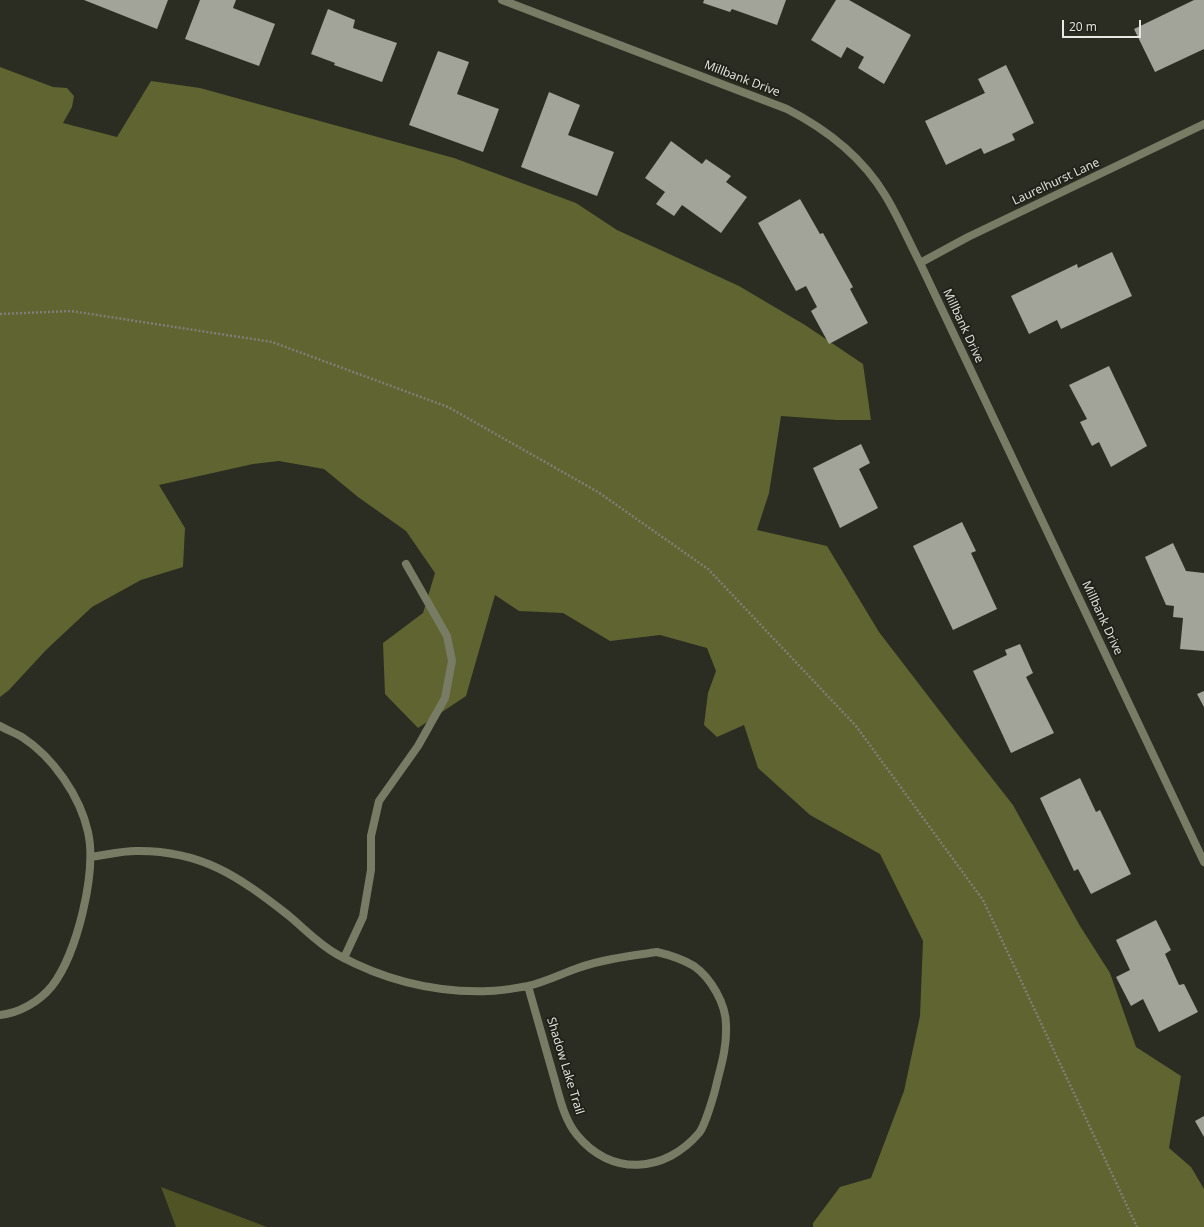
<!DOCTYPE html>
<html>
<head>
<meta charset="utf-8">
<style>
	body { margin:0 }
	#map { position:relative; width:1204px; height:1227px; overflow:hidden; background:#2b2c22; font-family:"Open Sans",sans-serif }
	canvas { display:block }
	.scale { position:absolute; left:1062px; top:20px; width:79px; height:18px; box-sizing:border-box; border:2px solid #e8e8e2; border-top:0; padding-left:5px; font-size:12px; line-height:14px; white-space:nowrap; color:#e8e8e2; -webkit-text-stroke:3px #212219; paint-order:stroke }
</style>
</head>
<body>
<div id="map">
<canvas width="1204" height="1227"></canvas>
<div class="scale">20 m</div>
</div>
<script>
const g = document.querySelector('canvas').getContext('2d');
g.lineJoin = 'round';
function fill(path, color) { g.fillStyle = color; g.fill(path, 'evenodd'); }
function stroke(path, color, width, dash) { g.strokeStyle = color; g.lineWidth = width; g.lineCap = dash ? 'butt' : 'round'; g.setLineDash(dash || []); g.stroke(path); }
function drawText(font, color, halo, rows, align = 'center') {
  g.font = font + ' "Open Sans",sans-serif'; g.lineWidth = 4; g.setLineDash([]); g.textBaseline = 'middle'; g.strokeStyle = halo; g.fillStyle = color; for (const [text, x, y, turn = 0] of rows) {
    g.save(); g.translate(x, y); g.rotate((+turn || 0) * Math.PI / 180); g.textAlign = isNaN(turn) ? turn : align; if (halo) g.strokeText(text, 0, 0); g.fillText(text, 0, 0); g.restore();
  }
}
fill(new Path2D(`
	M161 1187 267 1227H176Z`), '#505324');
fill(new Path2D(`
	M0 67 53 87 67 88 74 96 72 107 63 123 117 137 151 81 200 88 454 158 576 203 617 230 739 286 805 325 863 364 871 420H837L781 416 769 493 757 530 827 546 879 632 955 731 1013 805 1080 926 1110 973 1136 1047 1181 1076 1169 1148 1191 1167 1204 1189V1227H813V1223L840 1187 871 1178 904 1091 920 1016 923 941 880 854 810 815 758 768 744 725 717 737 704 725 708 693 716 671 707 648 660 635 610 641 563 613 519 611 495 595 466 696 418 728 385 694 383 643 423 613 435 573 406 531 358 497 324 469 279 461 253 464 159 485 185 528 183 567 141 580 92 607 46 650 9 690 0 697Z`), '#606430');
fill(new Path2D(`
	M84 0H168L157 29Z
	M200 0H236L233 8 275 24 259 66 185 39Z
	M704 0H786L777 25 732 9 730 12 703 3Z
	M836 0H849L911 35 884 84 858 68 864 57 847 47 841 58 811 40Z
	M1194 0H1204V49L1155 72 1134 29Z
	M328 9 355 20 353 28 397 43 382 82 334 65 335 63 311 54Z
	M438 51 469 62 457 94 499 109 483 152 409 125Z
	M1006 65 1034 123 1012 134 1015 140 984 154 981 148 946 165 925 121 985 93 978 79Z
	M549 92 580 105 568 135 614 152 597 196 521 167Z
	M671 141 702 164 706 159 731 176 726 182 747 197 721 233 682 205 674 216 656 204 665 192 645 178Z
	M800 199 820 234 823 233 853 287 850 289 868 323 829 344 811 311 817 307 806 286 796 291 758 223Z
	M1112 252 1132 296 1061 329 1057 320 1029 334 1011 296 1077 264 1078 268Z
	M1109 366 1147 446 1111 467 1099 442 1092 446 1080 422 1087 419 1069 385Z
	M861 444 870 463 859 469 878 508 840 528 813 468Z
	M962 522 976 551 971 553 997 609 953 630 913 546Z
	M1173 543 1186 571 1204 573V651L1180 649 1183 618 1173 617 1174 606 1166 605 1145 557Z
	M1020 644 1033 673 1026 677 1054 733 1011 753 973 671 1007 655 1005 650Z
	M1204 691V707L1197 694Z
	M1080 778 1096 812 1100 810 1131 874 1091 894 1078 869 1074 871 1040 798Z
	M1156 920 1171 950 1165 954 1179 985 1184 984 1198 1012 1159 1032 1143 999 1131 1006 1116 977 1130 970 1116 940Z
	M1204 1116V1137L1195 1121Z`), '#a3a499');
stroke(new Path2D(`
	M0 314 71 311 272 342 448 407 598 492 708 569 856 726 983 900 1137 1227`), '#7f7f77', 2.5, [2, 2]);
stroke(new Path2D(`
	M344 958 363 917 371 870V836L379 801 418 746 445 698 452 661 447 636 406 564`), '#797c65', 8);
stroke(new Path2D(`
	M502 0 787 109C826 129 862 157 885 195 898 216 908 240 920 263L1204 862
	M920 263 968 237 1204 124
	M0 726C7 730 15 733 22 737 53 757 80 796 88 832 97 872 77 954 52 986 39 1002 19 1013 0 1015
	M91 857C106 855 121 851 136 851 202 850 239 877 288 915 305 929 318 944 338 955 384 980 436 993 489 991 502 991 515 988 528 986
	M657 952C670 955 682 959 694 966 711 978 726 1004 726 1025 727 1045 722 1063 717 1082 715 1092 705 1126 699 1133 665 1173 611 1177 577 1135 563 1118 559 1094 553 1074 545 1045 536 1015 528 986 545 982 561 974 578 968 604 959 630 956 657 952Z`), '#797c65', 8);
drawText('12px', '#e8e8e2', '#212219', [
	["Millbank Drive",742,79,21],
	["Laurelhurst Lane",1056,182,-25],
	["Millbank Drive",963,326,65],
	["Millbank Drive",1102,618,65],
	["Shadow Lake Trail",565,1066,73]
]);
</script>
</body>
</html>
